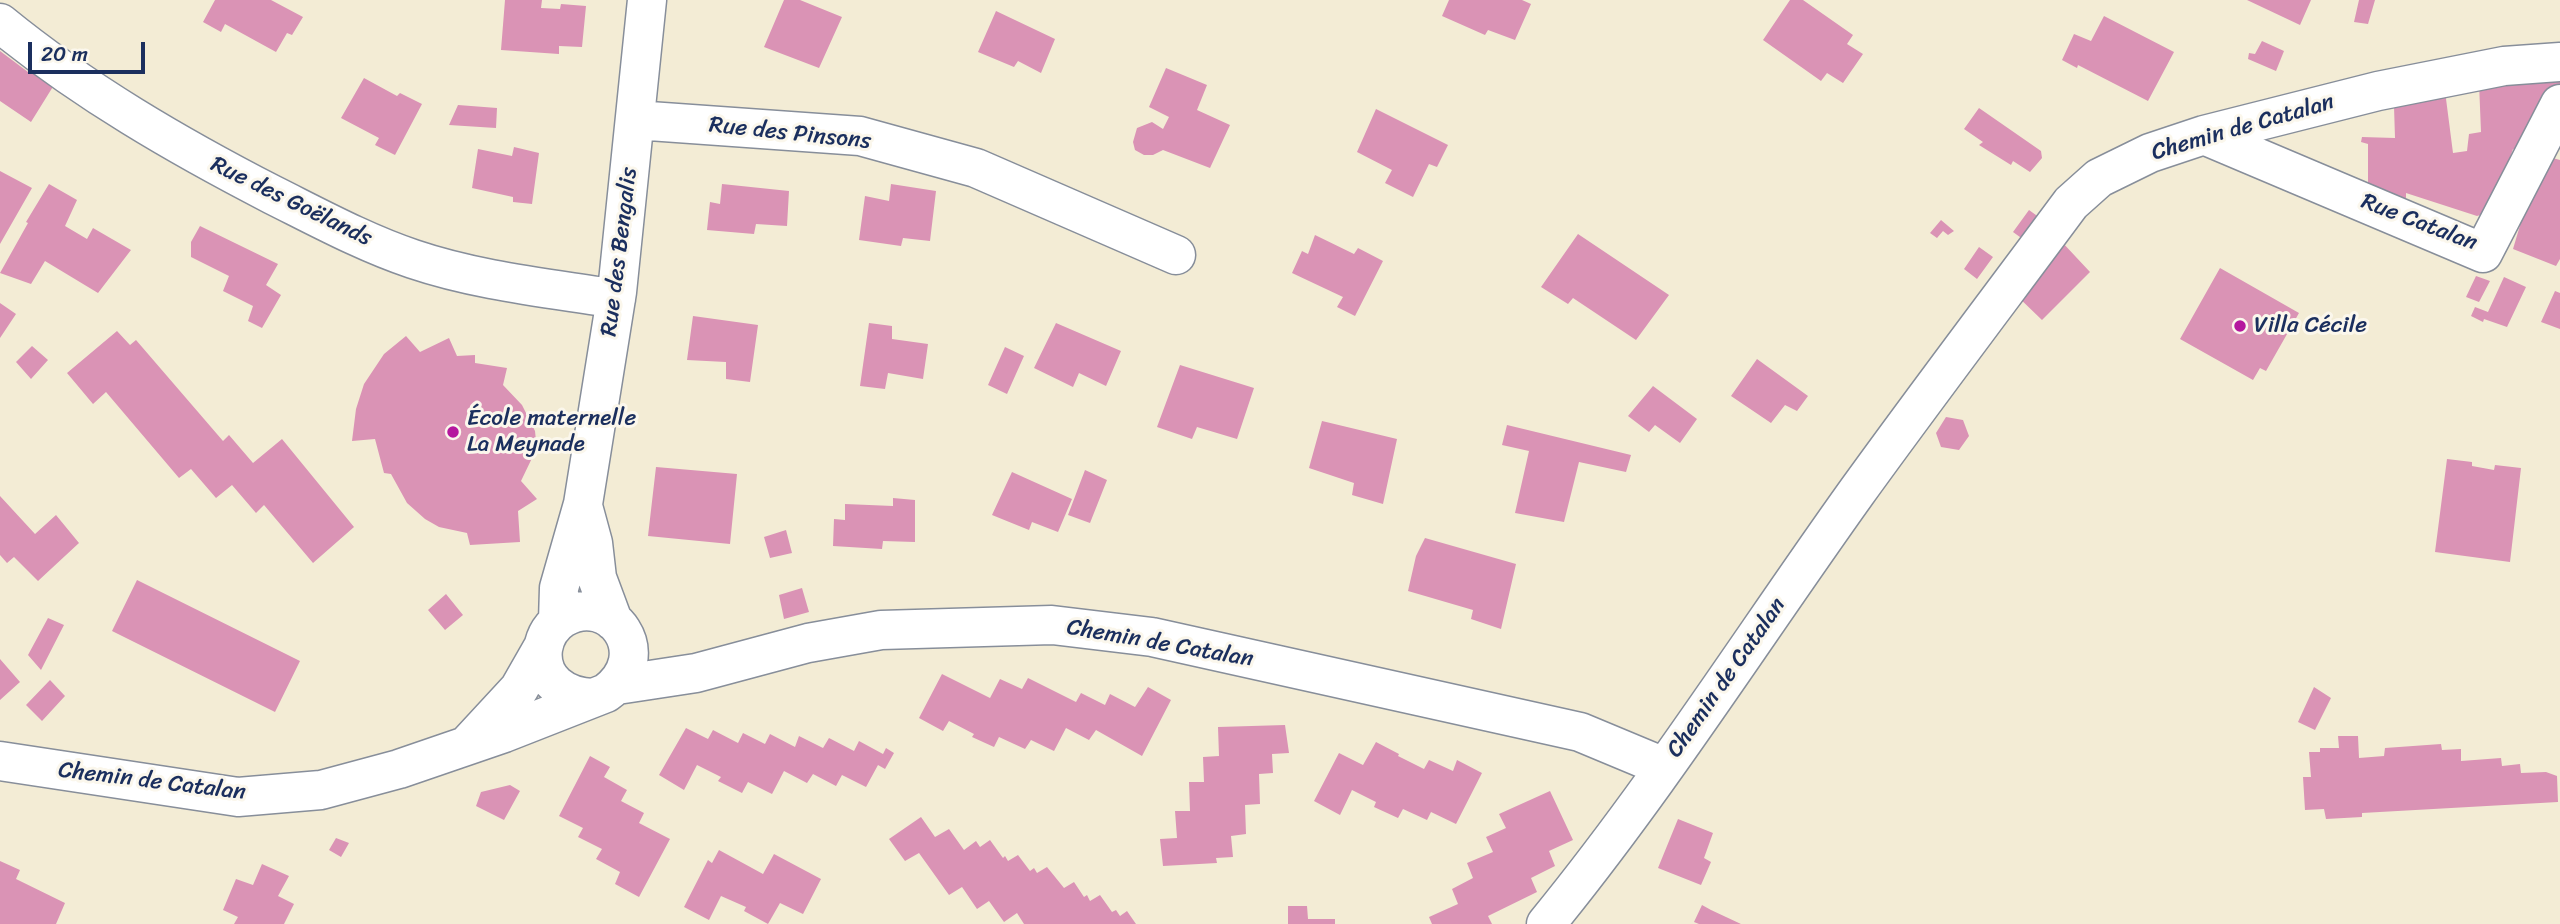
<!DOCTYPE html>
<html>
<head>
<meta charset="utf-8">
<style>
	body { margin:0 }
	#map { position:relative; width:2560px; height:924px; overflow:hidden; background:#f3ecd5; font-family:Sriracha,sans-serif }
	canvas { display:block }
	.scale { position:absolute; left:28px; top:42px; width:117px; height:32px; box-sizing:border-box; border:4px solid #1b2f5e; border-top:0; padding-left:9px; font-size:21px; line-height:24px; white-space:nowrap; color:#1b2f5e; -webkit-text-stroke:5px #fbf7ec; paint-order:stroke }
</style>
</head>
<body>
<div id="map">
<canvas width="2560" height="924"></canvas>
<div class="scale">20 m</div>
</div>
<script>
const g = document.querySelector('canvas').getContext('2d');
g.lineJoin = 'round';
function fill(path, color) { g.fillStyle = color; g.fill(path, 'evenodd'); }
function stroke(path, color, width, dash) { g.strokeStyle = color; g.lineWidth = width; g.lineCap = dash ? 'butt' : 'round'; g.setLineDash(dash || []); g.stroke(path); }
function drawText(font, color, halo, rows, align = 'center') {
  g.font = font + ' Sriracha,sans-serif'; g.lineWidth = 6; g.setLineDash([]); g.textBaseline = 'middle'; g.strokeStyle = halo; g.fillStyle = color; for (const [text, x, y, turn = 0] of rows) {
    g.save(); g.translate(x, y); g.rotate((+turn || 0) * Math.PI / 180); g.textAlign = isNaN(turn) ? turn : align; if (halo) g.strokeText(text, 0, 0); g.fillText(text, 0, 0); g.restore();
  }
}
fill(new Path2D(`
	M215 0H271L303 17 292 35 287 33 276 52 225 24 221 32 203 22Z
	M505 0H542L541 8 560 9 561 4 586 6 582 47 559 46V54L501 50Z
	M784 0H800L842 17 819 68 764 47Z
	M1449 0H1522L1531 4 1515 40 1488 30 1485 35 1442 16Z
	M1790 0H1803L1853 35 1847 44 1863 54 1843 83 1827 73 1821 81 1763 40Z
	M2247 0H2311L2300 25Z
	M2359 0H2375L2368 24 2354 22Z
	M996 11 1055 39 1041 73 1018 61 1014 67 978 52Z
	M2104 16 2174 52 2148 101 2078 65 2077 68 2062 60 2074 34 2091 41Z
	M2262 41 2284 51 2276 71 2248 59 2249 53 2255 54Z
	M0 51 28 72 31 69 54 85 31 122 0 101Z
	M1166 68 1207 85 1197 110 1230 125 1210 168 1163 150 1153 155H1144L1135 150 1133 142 1137 128 1152 122 1163 129 1169 117 1149 107Z
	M364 78 397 96 400 93 422 104 395 155 375 145 379 138 341 118Z
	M2560 78V93L2521 151 2513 149 2491 212 2477 216 2406 193V213L2368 198V144L2361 142 2362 137 2395 138 2394 106 2445 91 2453 153 2467 151 2469 134 2481 132 2479 83Z
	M458 105 497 108 496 128 449 125Z
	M1979 108 2041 151 2042 158 2030 172 2013 161 2011 165 1979 145 1983 142 1964 129Z
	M1376 109 1448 145 1437 167 1429 164 1413 197 1385 183 1392 170 1357 152Z
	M514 147 539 153 532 204 513 202V197L472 188 478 149 512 156Z
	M2545 156 2560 160V259L2556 266 2513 249 2532 185Z
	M0 171 32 188 0 244Z
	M49 184 77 200 65 226 87 239 93 228 131 250 98 293 45 261 31 284 0 273 28 223 26 222Z
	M722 184 789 191 787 226 756 224 754 234 707 230 710 202 720 204Z
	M891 184 936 191 930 241 903 238 901 246 859 240 865 196 889 201Z
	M2029 210 2047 223 2031 245 2013 232Z
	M1941 220 1954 231 1948 235 1943 231 1937 238 1930 233Z
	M200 226 278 264 266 285 281 295 262 328 248 321 253 306 223 291 229 276 191 257V242Z
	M1578 234 1669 295 1636 340 1573 298 1568 304 1541 287Z
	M1315 235 1354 254 1358 248 1383 261 1355 316 1337 307 1343 297 1292 273 1302 251 1308 254Z
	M2061 241 2090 272 2042 320 2014 293Z
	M1979 247 1993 257 1977 279 1964 269Z
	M2220 268 2299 313 2266 371 2260 368 2253 380 2180 339Z
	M2476 276 2490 281 2479 302 2466 297Z
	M2504 277 2526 287 2507 327 2484 319 2483 322 2471 316 2475 307 2488 312Z
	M2555 291 2560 293V329L2541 322Z
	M0 303 16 314 0 338Z
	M693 316 758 325 750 382 726 379V362L687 360Z
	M869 323 892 326V339L928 344 923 379 888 373 885 389 860 386Z
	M1056 323 1121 351 1106 386 1079 373 1073 387 1034 368Z
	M117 331 130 345 136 340 223 441 229 435 253 463 282 439 354 527 313 563 264 505 256 513 232 485 216 498 191 469 179 478 106 392 93 404 67 373Z
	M406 336 420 352 449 338 457 356 475 355V363L507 368 503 385 522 405 535 431 536 441 533 456 521 481 537 499 518 511 520 542 470 545 467 533 439 527 425 519 407 503 391 474 384 473 375 439 352 441 356 409 364 384 384 354Z
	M32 346 48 360 31 379 16 362Z
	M1005 347 1024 356 1007 394 988 385Z
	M1757 359 1808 396 1797 411 1785 405 1771 423 1731 396Z
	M1180 365 1254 388 1237 439 1197 427 1192 439 1157 427Z
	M1653 386 1697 419 1680 443 1655 425 1649 432 1628 416Z
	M1946 417 1963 420 1969 436 1959 450 1941 447 1936 433Z
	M1322 421 1397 439 1383 504 1352 495 1354 483 1309 468Z
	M1507 425 1631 455 1626 472 1579 462 1564 522 1515 513 1529 451 1502 445Z
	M2447 459 2472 462V466L2494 470 2495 465 2521 468 2510 562 2435 552Z
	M656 467 737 474 730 544 648 536Z
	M1085 470 1107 480 1090 523 1068 515Z
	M1012 472 1072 499 1058 532 1032 522 1029 530 992 515Z
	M0 496 35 534 56 515 79 543 38 581 14 557 7 563 0 555Z
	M893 498 915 500V542L883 541 882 549 833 546 834 519 845 520V504L893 506Z
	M786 530 792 553 770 558 764 537Z
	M1425 538 1516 564 1501 629 1471 619 1473 610 1408 591 1416 556Z
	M137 580 300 661 275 712 112 631Z
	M802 588 809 612 784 619 779 595Z
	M446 594 463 615 445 630 428 610Z
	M48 618 64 625 41 670 28 655Z
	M0 659 20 682 0 700Z
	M942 674 990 698 1000 679 1022 689 1028 678 1076 702 1081 693 1105 705 1110 694 1135 707 1148 687 1171 700 1142 756 1096 730 1089 740 1066 728 1054 751 1031 740 1025 749 999 737 994 747 972 737 974 734 949 721 943 731 919 718Z
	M50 680 65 696 42 721 26 705Z
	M2314 687 2331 698 2315 730 2298 722Z
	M1285 725 1289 753 1272 754 1273 773 1259 774 1260 804 1245 805 1246 834 1231 836 1233 857 1216 858 1217 863 1163 866 1160 839 1177 838 1175 811H1190L1189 782H1204L1203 757 1219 756 1218 727Z
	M686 728 708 739 713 730 738 743 743 733 765 744 770 734 795 747 799 736 823 748 829 738 854 751 859 741 883 754 886 748 894 753 885 769 878 765 866 787 842 775 836 786 813 774 807 783 784 771 772 794 748 782 742 793 718 781 721 777 697 765 684 790 659 775Z
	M2338 736H2358L2359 758 2384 756 2385 748 2441 744 2442 750 2461 749V761L2501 758 2502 766 2520 764 2521 773 2546 772 2557 776 2558 802 2362 813V817L2326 819 2324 809 2305 810 2303 777H2311L2309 752H2320V748H2339Z
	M1376 742 1399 754 1398 756 1424 769 1429 760 1453 771 1457 760 1482 773 1456 824 1431 812 1427 820 1403 809 1398 818 1374 807 1376 802 1352 790 1340 815 1314 801 1339 753 1363 765Z
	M590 756 610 767 604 777 627 790 621 801 644 813 639 823 670 839 639 897 615 884 620 872 596 859 602 849 578 837 583 828 559 816Z
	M510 785 520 791 504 820 476 806 481 792Z
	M1550 791 1573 840 1549 851 1555 866 1531 878 1537 892 1488 916 1492 924H1432L1429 917 1458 904 1452 889 1473 878 1467 863 1493 852 1486 837 1506 828 1499 814Z
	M921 817 935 837 949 829 964 850 976 841 980 847 990 840 1003 858 1005 856 1008 861 1018 855 1030 871 1034 868 1037 873 1047 867 1064 888 1074 882 1084 897 1087 895 1090 901 1100 895 1112 912 1116 910 1120 916 1127 911 1136 924H1024L1017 913 1004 922 989 901 977 909 962 887 949 895 919 853 905 861 889 839Z
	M1678 819 1713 833 1704 858 1711 862 1701 885 1658 868Z
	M336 838 349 843 341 857 329 850Z
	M719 850 763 874 774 854 821 879 803 914 780 903 768 924 744 911 746 907 721 896 709 920 684 907 708 860 712 863Z
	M0 861 20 870 16 879 65 903 56 924H0Z
	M262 864 289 876 278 896 294 904 284 924H234L238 917 223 910 236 879 253 885Z
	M1702 905 1711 910 1741 924H1699L1694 922Z
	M1288 906H1307L1308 919H1335V924H1288Z`), '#da93b5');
const minor = new Path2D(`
	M0 23C83 91 178 146 273 195 319 218 365 243 413 259 478 281 548 288 616 299
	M635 120 860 136 976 168 1176 255
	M2204 135 2483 253 2560 104
	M583 506 593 543 597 578 613 621
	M558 621 559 588 583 504 617 292 647 0
	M617 685 696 673 808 643 881 630 1052 625 1152 637 1580 732 1664 767
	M470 742 519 689 543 647
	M0 761 238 797 321 790 399 769 504 733 606 693C658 655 611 590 563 618 552 625 545 636 543 649 539 680 565 697 593 698
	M1546 924C1658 787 1753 637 1856 493 1926 396 1999 300 2071 203L2099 178 2150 153 2204 135 2378 91 2504 66 2560 62`);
stroke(minor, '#878e9a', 41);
stroke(minor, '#fff', 38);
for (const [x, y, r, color] of [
	[2240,326,7,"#b5179e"],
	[453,432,7,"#b5179e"]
]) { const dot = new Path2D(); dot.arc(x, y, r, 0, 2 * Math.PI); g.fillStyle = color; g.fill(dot); stroke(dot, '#fbf7ec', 2.5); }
drawText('23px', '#1b2f5e', '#fbf7ec', [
	["Chemin de Catalan",2243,128,-16],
	["Rue des Pinsons",790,134,6],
	["Rue des Goëlands",291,202,26],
	["Rue Catalan",2419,223,21],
	["Rue des Bengalis",620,252,-83],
	["Chemin de Catalan",1160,644,10],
	["Chemin de Catalan",1727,678,-55],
	["Chemin de Catalan",152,782,7]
]);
drawText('23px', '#1b2f5e', '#fbf7ec', [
	["Villa Cécile",2254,326],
	["École maternelle",467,419],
	["La Meynade",467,445]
], 'left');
</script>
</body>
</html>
